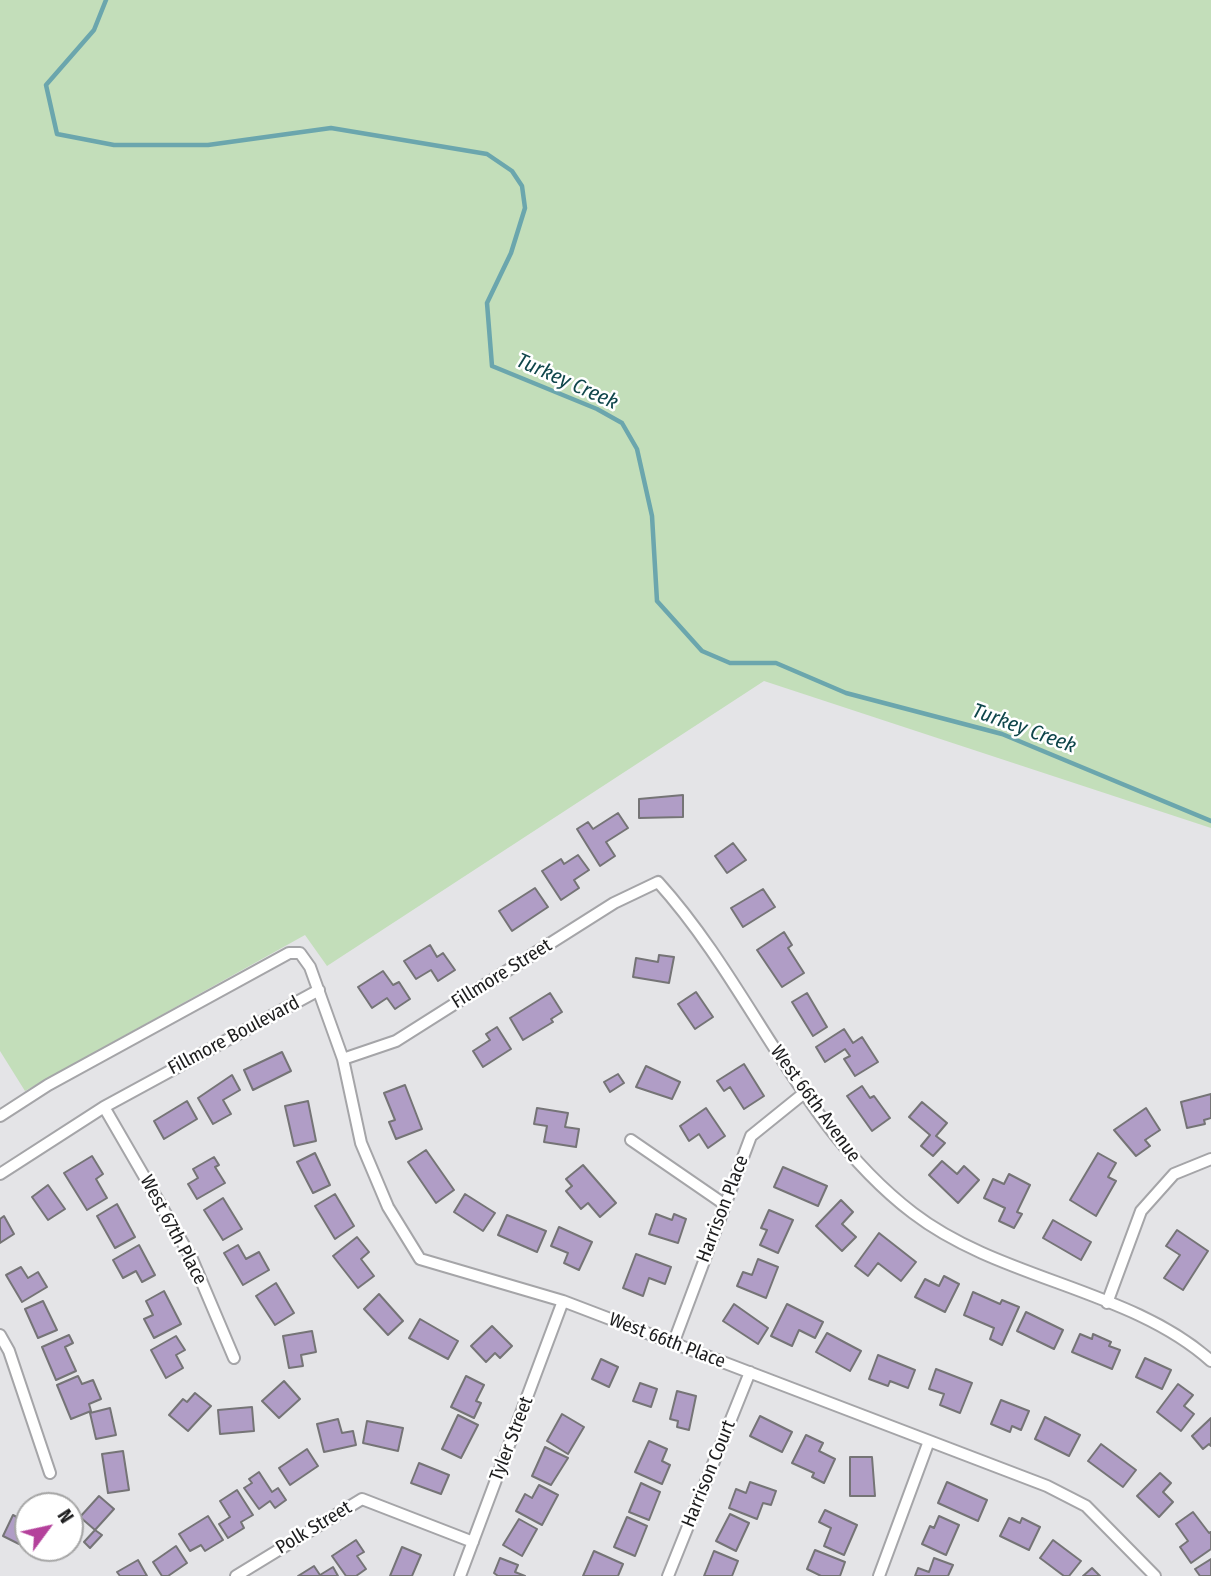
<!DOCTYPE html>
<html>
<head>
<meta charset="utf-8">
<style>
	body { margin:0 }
	#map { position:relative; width:1211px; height:1576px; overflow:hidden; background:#e4e4e7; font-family:"Fira Sans Condensed",sans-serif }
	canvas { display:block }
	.north { position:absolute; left:14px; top:1492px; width:70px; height:70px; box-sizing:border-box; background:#fff; border:2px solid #a5a5a5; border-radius:50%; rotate:57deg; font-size:19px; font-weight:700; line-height:28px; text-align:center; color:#1d1d1e }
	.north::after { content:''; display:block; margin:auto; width:24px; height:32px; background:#b4419b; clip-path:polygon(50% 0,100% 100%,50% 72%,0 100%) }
</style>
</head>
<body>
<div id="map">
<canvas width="1211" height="1576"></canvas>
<div class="north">N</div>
</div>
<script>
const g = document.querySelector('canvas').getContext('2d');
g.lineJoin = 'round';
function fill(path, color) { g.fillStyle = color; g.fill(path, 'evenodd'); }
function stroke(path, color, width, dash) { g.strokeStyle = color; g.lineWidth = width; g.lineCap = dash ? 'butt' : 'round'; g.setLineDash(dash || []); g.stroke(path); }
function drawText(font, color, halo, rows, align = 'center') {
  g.font = font + ' "Fira Sans Condensed",sans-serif'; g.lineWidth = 5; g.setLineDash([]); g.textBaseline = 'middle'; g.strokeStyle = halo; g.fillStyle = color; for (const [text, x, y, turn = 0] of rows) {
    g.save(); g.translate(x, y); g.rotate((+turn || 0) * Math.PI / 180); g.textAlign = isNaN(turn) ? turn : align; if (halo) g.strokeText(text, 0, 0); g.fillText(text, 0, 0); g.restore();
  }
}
fill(new Path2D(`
	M0 0H1211V828L764 681 327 966 305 935 25 1091 0 1051Z`), '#c3deba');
stroke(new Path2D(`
	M106 0 94 30 46 85 57 134 114 145H208L331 128 487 154 512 171 522 186 525 208 511 253 487 303 492 366 597 409 622 423 637 449 652 516 657 601 702 651 730 663H776L846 693 1002 734 1211 821`), '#6ba6ad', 4.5);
const building = new Path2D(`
	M683 795V817L639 818V799Z
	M618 813 628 828 606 842 615 856 600 866 577 829 588 822 593 829Z
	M733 843 746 860 727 873 715 856Z
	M578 855 589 870 574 880 579 888 561 900 542 871 561 859 564 864Z
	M535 888 548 907 512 931 499 911Z
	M763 889 775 907 743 927 731 908Z
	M784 932 792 945 788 948 804 973 782 987 757 950Z
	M430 945 437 957 443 953 455 970 438 981 431 970 416 979 404 961Z
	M659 955 674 957 669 983 633 977 636 958 658 962Z
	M383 971 393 985 399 982 410 999 395 1009 387 998 372 1008 358 987Z
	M696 992 713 1017 695 1029 678 1004Z
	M550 993 562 1012 551 1019 553 1022 523 1040 510 1018Z
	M807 993 827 1027 813 1036 792 1002Z
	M497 1027 511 1049 483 1067 473 1051 490 1040 486 1034Z
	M844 1029 853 1043 862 1037 878 1062 855 1076 844 1059 850 1056 845 1049 825 1062 816 1047Z
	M282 1052 291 1071 253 1090 244 1070Z
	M744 1064 764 1096 744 1109 730 1087 724 1091 717 1081Z
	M646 1066 680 1082 672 1099 636 1087Z
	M618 1074 624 1083 610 1092 604 1082Z
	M232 1075 240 1090 223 1100 231 1114 213 1124 198 1098Z
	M405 1085 422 1129 396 1139 389 1122 395 1120 384 1093Z
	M862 1086 870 1098 874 1096 890 1118 872 1131 847 1096Z
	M1211 1094V1118L1204 1120 1205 1124 1187 1128 1181 1102Z
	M187 1101 197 1119 164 1139 154 1121Z
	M308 1101 316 1141 294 1146 285 1106Z
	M922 1102 947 1123 936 1136 945 1143 933 1156 921 1146 930 1135 909 1117Z
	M537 1108 568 1113 565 1127 579 1129 576 1147 544 1142 547 1126 534 1124Z
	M706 1108 725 1136 708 1148 699 1134 689 1141 680 1126Z
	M1146 1108 1160 1130 1145 1140 1150 1146 1136 1156 1114 1130Z
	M426 1150 454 1190 436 1203 408 1162Z
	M315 1153 330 1185 313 1193 297 1162Z
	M1098 1153 1116 1163 1108 1177 1116 1181 1096 1216 1070 1200Z
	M92 1156 103 1174 96 1179 107 1198 87 1210 64 1173Z
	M214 1157 219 1165 215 1167 225 1183 197 1199 188 1184 198 1178 193 1169Z
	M942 1161 957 1174 964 1166 979 1180 958 1203 929 1175Z
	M583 1165 616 1203 600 1217 588 1203 581 1209 566 1191 572 1186 566 1179Z
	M783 1167 827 1186 818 1206 774 1187Z
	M1009 1174 1030 1185 1017 1212 1022 1214 1014 1228 999 1221 1005 1208 984 1198 993 1179 1004 1184Z
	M48 1185 65 1209 48 1220 32 1197Z
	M335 1194 354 1226 335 1239 315 1206Z
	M465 1194 495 1213 483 1231 454 1212Z
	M223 1198 242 1229 223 1240 204 1210Z
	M841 1200 853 1212 842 1224 856 1237 842 1251 816 1226Z
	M117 1204 135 1237 115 1248 97 1216Z
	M769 1210 793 1220 778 1253 760 1245 767 1230 761 1228Z
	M656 1214 672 1220 674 1214 686 1219 678 1243 649 1234Z
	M507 1215 546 1231 537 1252 498 1235Z
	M4 1216 14 1234 0 1243V1219Z
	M1053 1220 1091 1242 1081 1260 1043 1238Z
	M559 1227 592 1242 579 1270 564 1263 568 1253 551 1246Z
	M1177 1230 1208 1251 1183 1290 1164 1278 1180 1255 1166 1246Z
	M879 1233 916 1262 901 1281 878 1263 868 1276 855 1266Z
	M357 1237 369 1252 361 1259 374 1276 358 1288 333 1256Z
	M139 1245 155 1275 142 1282 136 1271 123 1278 113 1260Z
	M238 1245 246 1259 259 1252 269 1270 243 1285 224 1253Z
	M636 1254 671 1267 665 1284 649 1278 643 1296 623 1288Z
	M758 1259 778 1267 766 1298 737 1286 743 1272 752 1275Z
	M21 1267 28 1278 38 1272 47 1287 22 1302 6 1275Z
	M944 1276 959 1284 945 1312 915 1297 925 1279 939 1286Z
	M276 1283 294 1313 275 1325 256 1296Z
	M164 1291 181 1324 154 1338 144 1319 153 1315 146 1301Z
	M973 1292 1000 1304 1002 1300 1019 1307 1002 1345 990 1339 994 1328 964 1315Z
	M379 1294 403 1321 388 1335 364 1309Z
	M43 1301 57 1330 38 1338 25 1309Z
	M734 1304 768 1328 758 1344 723 1321Z
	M787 1304 823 1322 815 1338 799 1330 792 1346 771 1336Z
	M1026 1312 1063 1330 1054 1349 1017 1331Z
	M420 1319 458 1341 448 1359 409 1338Z
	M492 1326 512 1346 500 1358 495 1353 486 1362 471 1346Z
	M312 1331 316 1352 301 1355 303 1366 289 1368 283 1336Z
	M827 1333 861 1351 850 1371 816 1352Z
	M1080 1334 1092 1339 1093 1334 1111 1342 1109 1346 1120 1350 1112 1369 1072 1352Z
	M69 1335 73 1343 65 1347 76 1371 56 1380 42 1347Z
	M176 1336 185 1350 176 1355 183 1368 166 1378 151 1350Z
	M878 1355 915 1370 908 1388 890 1381 888 1386 869 1379Z
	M1145 1358 1171 1370 1162 1389 1136 1377Z
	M601 1359 618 1367 609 1387 592 1379Z
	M936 1369 972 1383 960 1413 940 1405 944 1394 929 1389Z
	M78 1376 82 1384 93 1380 101 1399 89 1404 91 1411 71 1419 57 1385Z
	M466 1376 484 1385 476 1401 481 1403 474 1418 451 1407Z
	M284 1381 300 1399 279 1418 262 1401Z
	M640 1383 657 1389 651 1407 633 1401Z
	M1178 1384 1193 1395 1184 1406 1194 1414 1181 1431 1157 1412Z
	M677 1391 696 1396 689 1430 677 1427 678 1421 670 1419Z
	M195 1393 211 1406 188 1431 169 1415 183 1399 187 1402Z
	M1001 1400 1029 1411 1021 1430 1012 1426 1010 1432 991 1424Z
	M252 1407 254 1431 220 1434 218 1410Z
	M110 1408 116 1435 96 1439 90 1413Z
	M562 1414 584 1427 568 1454 547 1441Z
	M458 1415 478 1425 461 1458 442 1449Z
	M760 1416 792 1432 782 1452 750 1436Z
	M1045 1417 1080 1435 1069 1456 1035 1439Z
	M1211 1418V1446L1209 1444 1203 1449 1192 1436Z
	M338 1419 342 1433 353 1431 356 1445 324 1452 317 1424Z
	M367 1421 403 1428 398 1451 363 1443Z
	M806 1435 823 1443 819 1451 835 1459 824 1483 812 1477 814 1473 792 1463Z
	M649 1441 667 1449 662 1461 670 1465 662 1484 635 1472Z
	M1101 1444 1136 1470 1123 1487 1088 1461Z
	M545 1447 568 1458 551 1485 532 1476Z
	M307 1449 318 1466 290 1485 279 1468Z
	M123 1451 129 1490 108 1493 102 1454Z
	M850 1457H872L875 1496H850Z
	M419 1463 449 1475 441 1494 411 1483Z
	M259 1472 272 1492 278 1488 286 1500 275 1508 270 1501 259 1509 244 1488 252 1483 249 1479Z
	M1160 1473 1171 1483 1163 1492 1173 1502 1159 1517 1137 1496Z
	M750 1482 776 1491 771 1505 763 1503 757 1519 729 1508 736 1489 746 1493Z
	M947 1482 987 1500 978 1521 938 1503Z
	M641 1483 660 1492 649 1520 629 1512Z
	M539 1485 558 1495 542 1525 516 1511 525 1494 532 1498Z
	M237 1490 253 1515 241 1522 244 1528 228 1538 219 1524 230 1517 220 1501Z
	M99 1496 114 1509 95 1530 102 1535 90 1548 84 1542 95 1530 80 1517Z
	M825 1510 857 1525 844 1555 824 1546 831 1528 819 1522Z
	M1193 1512 1209 1533 1211 1532V1549L1191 1563 1180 1547 1188 1541 1176 1524Z
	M730 1514 749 1523 736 1551 716 1541Z
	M13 1515 28 1523 19 1544 3 1536Z
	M208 1516 223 1540 205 1551 201 1545 190 1551 179 1534Z
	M939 1516 959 1525 946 1555 922 1544 930 1526 934 1528Z
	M627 1517 647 1526 635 1556 614 1547Z
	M1009 1518 1020 1523 1022 1518 1040 1527 1029 1550 1000 1536Z
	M519 1519 537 1529 522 1556 503 1545Z
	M70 1524 75 1545 70 1546Z
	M356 1540 364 1552 357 1556 366 1569 356 1576H346L332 1556Z
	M1053 1540 1081 1561 1069 1576H1064L1040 1558Z
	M176 1546 187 1563 168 1576H162L153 1562Z
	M402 1547 421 1555 412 1576H390Z
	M37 1548H61L38 1553Z
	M815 1550 845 1562 840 1576H821L807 1569Z
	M594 1551 623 1564 618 1576H583Z
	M714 1551 738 1561 732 1576H704Z
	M500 1558 518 1565 515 1572 525 1576H498L494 1573Z
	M934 1558 953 1565 948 1576H915L918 1568 929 1572Z
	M1211 1559V1576H1200L1195 1569Z
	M138 1560 147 1576H120L117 1572Z
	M314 1566 320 1575 333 1567 338 1576H298Z
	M1092 1568 1100 1576H1083Z`);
fill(building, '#b09dc6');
stroke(building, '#757476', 2);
const street = new Path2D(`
	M343 1059 396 1041 614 903 658 882C752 986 799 1126 913 1213 1000 1280 1131 1289 1211 1361
	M104 1107 192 1259 234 1358
	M0 1116 48 1085 289 953H300L310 967 343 1059 361 1143 388 1207 420 1259 563 1301 1047 1486 1086 1506 1155 1576
	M631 1140 724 1204
	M0 1174 104 1107 319 990
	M1107 1303 1141 1211 1174 1174 1211 1159
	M0 1335 9 1351 50 1473
	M673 1344 751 1136 803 1094
	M236 1576 362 1499 473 1542
	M460 1576 563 1301
	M668 1576 750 1372
	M879 1576 929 1441`);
stroke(street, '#a5a5a8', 14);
stroke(street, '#fff', 10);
drawText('19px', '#1d1d1e', '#fff', [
	["Fillmore Street",502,974,-32],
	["Fillmore Boulevard",234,1036,-28],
	["West 66th Avenue",815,1104,54],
	["Harrison Place",723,1209,-69],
	["West 67th Place",173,1230,62],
	["West 66th Place",667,1341,21],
	["Tyler Street",512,1439,-69],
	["Harrison Court",709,1474,-68],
	["Polk Street",314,1528,-31]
]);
drawText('italic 21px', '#0f464b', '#fff', [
	["Turkey Creek",567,382,24],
	["Turkey Creek",1024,729,20]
]);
</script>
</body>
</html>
